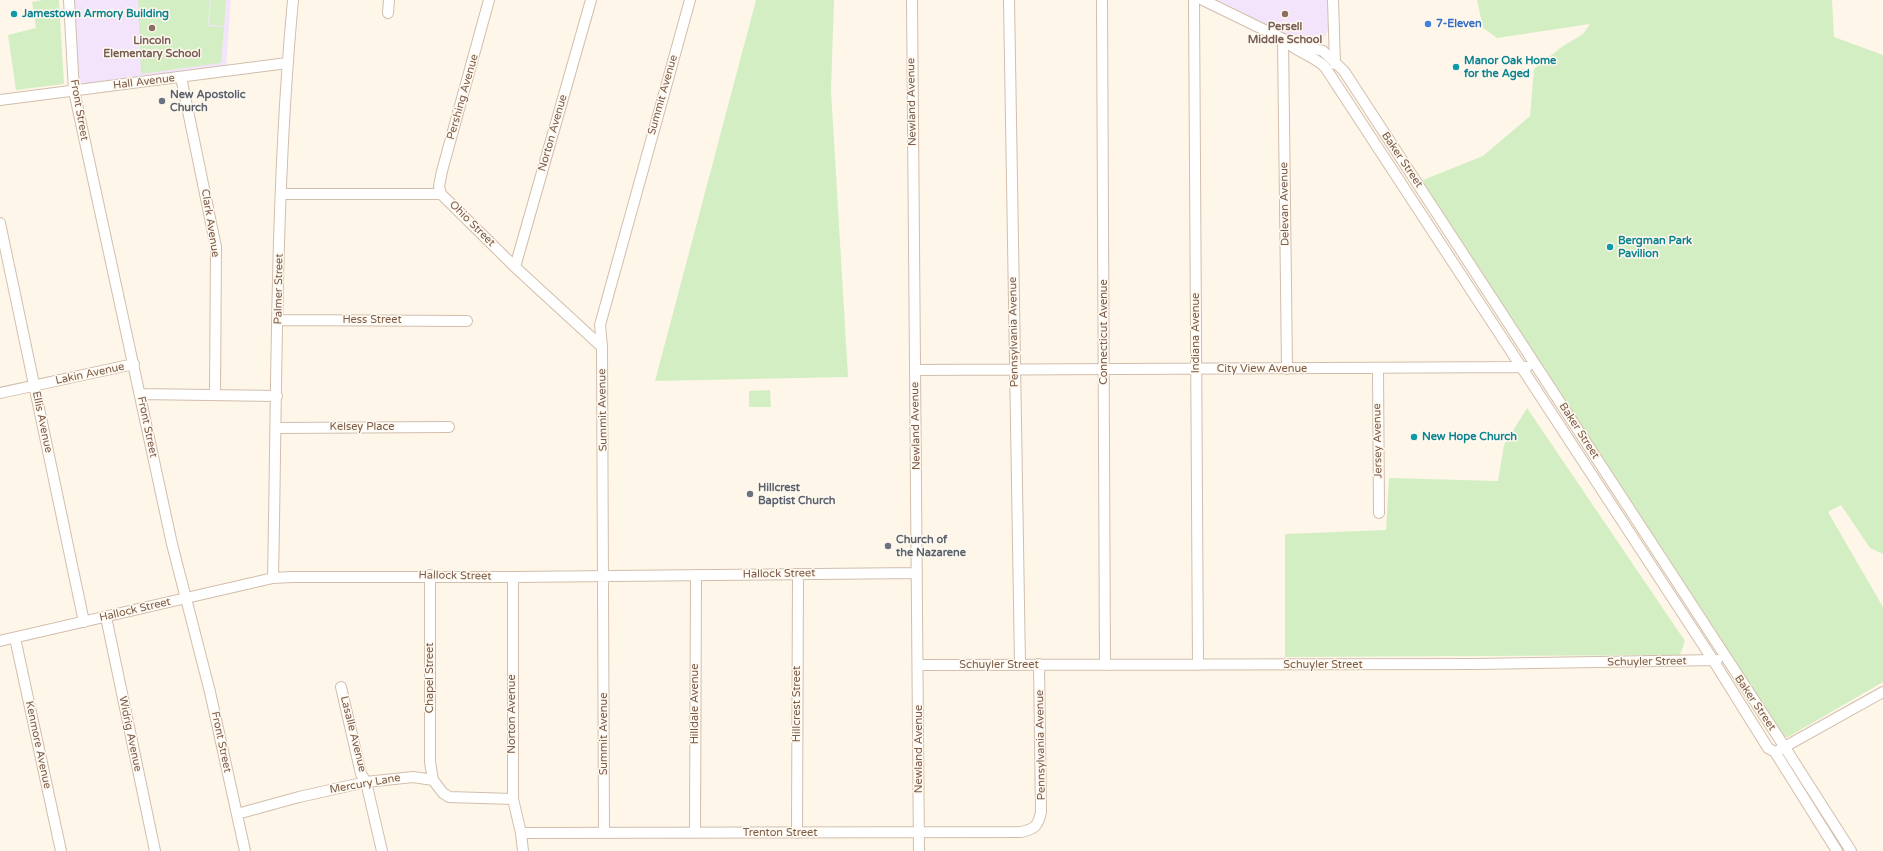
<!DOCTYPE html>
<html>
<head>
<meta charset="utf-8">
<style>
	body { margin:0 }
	canvas { display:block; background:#fef6e8 }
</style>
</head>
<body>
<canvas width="1883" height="851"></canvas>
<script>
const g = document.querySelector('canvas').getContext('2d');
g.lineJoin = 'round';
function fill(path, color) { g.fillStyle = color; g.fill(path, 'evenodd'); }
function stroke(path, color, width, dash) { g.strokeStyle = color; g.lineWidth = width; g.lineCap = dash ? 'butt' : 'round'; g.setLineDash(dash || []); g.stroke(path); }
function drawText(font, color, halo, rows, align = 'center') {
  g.font = font + ' "Varela Round",sans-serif'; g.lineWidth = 3; g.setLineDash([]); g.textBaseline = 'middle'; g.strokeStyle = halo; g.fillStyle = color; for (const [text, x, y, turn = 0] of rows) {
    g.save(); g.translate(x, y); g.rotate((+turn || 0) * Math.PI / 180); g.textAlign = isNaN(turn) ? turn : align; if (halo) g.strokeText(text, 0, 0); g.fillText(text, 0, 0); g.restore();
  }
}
fill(new Path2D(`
	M73 0H231L226 67 80 86 78 84Z
	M1214 0H1328V31L1324 38 1318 44 1305 45Z`), '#f3e4fb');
fill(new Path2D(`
	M43 0H59L64 84 16 90 8 35 36 28 32 2Z
	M138 0H210L208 26 224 27 221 63 141 74Z
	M211 0H226L224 26 209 25Z
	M756 0H834L831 90 848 377 655 381Z
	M1477 0H1832L1834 37 1883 55V554L1870 548 1841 505 1828 512 1883 607V682L1788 737H1784L1418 182 1483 156 1530 116 1534 69 1563 46 1583 34 1590 24 1497 38 1483 28Z
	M770 390 771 407H749V391Z
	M1527 408 1685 641 1680 655 1285 657V534L1386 530 1389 478 1498 481 1504 445Z`), '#d4eec4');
const minor = new Path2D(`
	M69 0 74 91 172 544 210 692 245 851
	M912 0 919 851
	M1009 0 1020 664
	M1102 0 1105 665
	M1194 0 1198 665
	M1203 0 1283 39 1323 51 1344 71 1784 746 1851 851
	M1333 0 1335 64
	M388 13 389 0
	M1283 39 1287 369
	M1288 43C1299 53 1314 56 1325 67L1713 660 1768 748 1775 752 1837 851
	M181 77 216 247 215 394
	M0 100 287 63
	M281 194H441L515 267 602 347
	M441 194 439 186 442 171 489 0
	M0 223 84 622
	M515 267 591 0
	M278 320 467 321
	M1378 369 1379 513
	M915 370 1527 367
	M0 393 134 364
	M140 394 277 396
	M276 428 449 427
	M430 575V762L433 780
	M513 577V799L521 833 523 851
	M273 578C277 386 275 192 293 0
	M106 617 155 851
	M15 638 61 851
	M0 641 273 578 292 577H513L917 573
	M919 665 1476 664 1717 660
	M341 687 361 774 366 782 382 851
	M1779 750 1883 692
	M237 814 299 797 366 782 413 777 433 780 443 793 449 797 513 799
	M604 832 602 347 600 325 690 0
	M521 833 1021 832C1035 829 1038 826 1041 812L1039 664
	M695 833 696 575
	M797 833 798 574`);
stroke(minor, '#d2beac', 12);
stroke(minor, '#fff', 10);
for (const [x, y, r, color] of [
	[14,14,4,"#0f9aa8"],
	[1285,14,4,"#8d6e63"],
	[1428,24,4,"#3f7fe0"],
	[152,28,4,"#8d6e63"],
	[1456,67,4,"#0f9aa8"],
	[162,101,4,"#6b7280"],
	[1610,247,4,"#0f9aa8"],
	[1414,437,4,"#0f9aa8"],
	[750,494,4,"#6b7280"],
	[888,546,4,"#6b7280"]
]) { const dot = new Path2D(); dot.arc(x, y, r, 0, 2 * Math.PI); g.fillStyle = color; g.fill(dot); stroke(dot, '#fff9f0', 1.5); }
drawText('bold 11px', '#0d838f', '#fff9f0', [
	["Jamestown Armory Building",22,14],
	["Manor Oak Home",1464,61],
	["for the Aged",1464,74],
	["Bergman Park",1618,241],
	["Pavilion",1618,254],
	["New Hope Church",1422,437]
], 'left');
drawText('bold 11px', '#366cbe', '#fff9f0', [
	["7-Eleven",1436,24]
], 'left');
drawText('bold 11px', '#785e54', '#fff9f0', [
	["Persell",1285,27],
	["Middle School",1285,40],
	["Lincoln",152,41],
	["Elementary School",152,54]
]);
drawText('11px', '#7b5c49', '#fff9f0', [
	["Hall Avenue",144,82,-7],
	["Summit Avenue",663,95,-74],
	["Pershing Avenue",463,97,-74],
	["Newland Avenue",912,102,-91],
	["Front Street",79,110,80],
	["Norton Avenue",553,133,-74],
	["Baker Street",1402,160,56],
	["Delevan Avenue",1285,204,-91],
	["Clark Avenue",210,223,81],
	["Ohio Street",472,224,45],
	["Palmer Street",279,289,-89],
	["Hess Street",372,320],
	["Pennsylvania Avenue",1014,332,-91],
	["Connecticut Avenue",1104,332,-90],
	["Indiana Avenue",1196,333,-90],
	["City View Avenue",1262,369],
	["Lakin Avenue",90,374,-12],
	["Summit Avenue",603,410,-91],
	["Ellis Avenue",42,422,78],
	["Newland Avenue",916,426,-91],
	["Front Street",147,427,78],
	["Kelsey Place",362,427],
	["Baker Street",1579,431,57],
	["Jersey Avenue",1378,441,-91],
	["Hallock Street",779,574,-1],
	["Hallock Street",455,576,1],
	["Hallock Street",135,610,-13],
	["Schuyler Street",1647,662,-1],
	["Schuyler Street",999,665],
	["Schuyler Street",1323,665],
	["Chapel Street",430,678,-90],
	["Baker Street",1755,703,56],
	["Hilldale Avenue",695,704,-90],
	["Hillcrest Street",797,704,-90],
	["Norton Avenue",512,714,-90],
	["Widrig Avenue",130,734,78],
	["Lasalle Avenue",353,734,76],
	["Summit Avenue",604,734,-90],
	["Front Street",221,742,78],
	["Kenmore Avenue",38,745,78],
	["Pennsylvania Avenue",1041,745,-91],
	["Newland Avenue",919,749,-90],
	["Mercury Lane",365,784,-10],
	["Trenton Street",780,833]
]);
drawText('bold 11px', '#5b616d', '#fff9f0', [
	["New Apostolic",170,95],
	["Church",170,108],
	["Hillcrest",758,488],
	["Baptist Church",758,501],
	["Church of",896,540],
	["the Nazarene",896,553]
], 'left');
</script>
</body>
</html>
